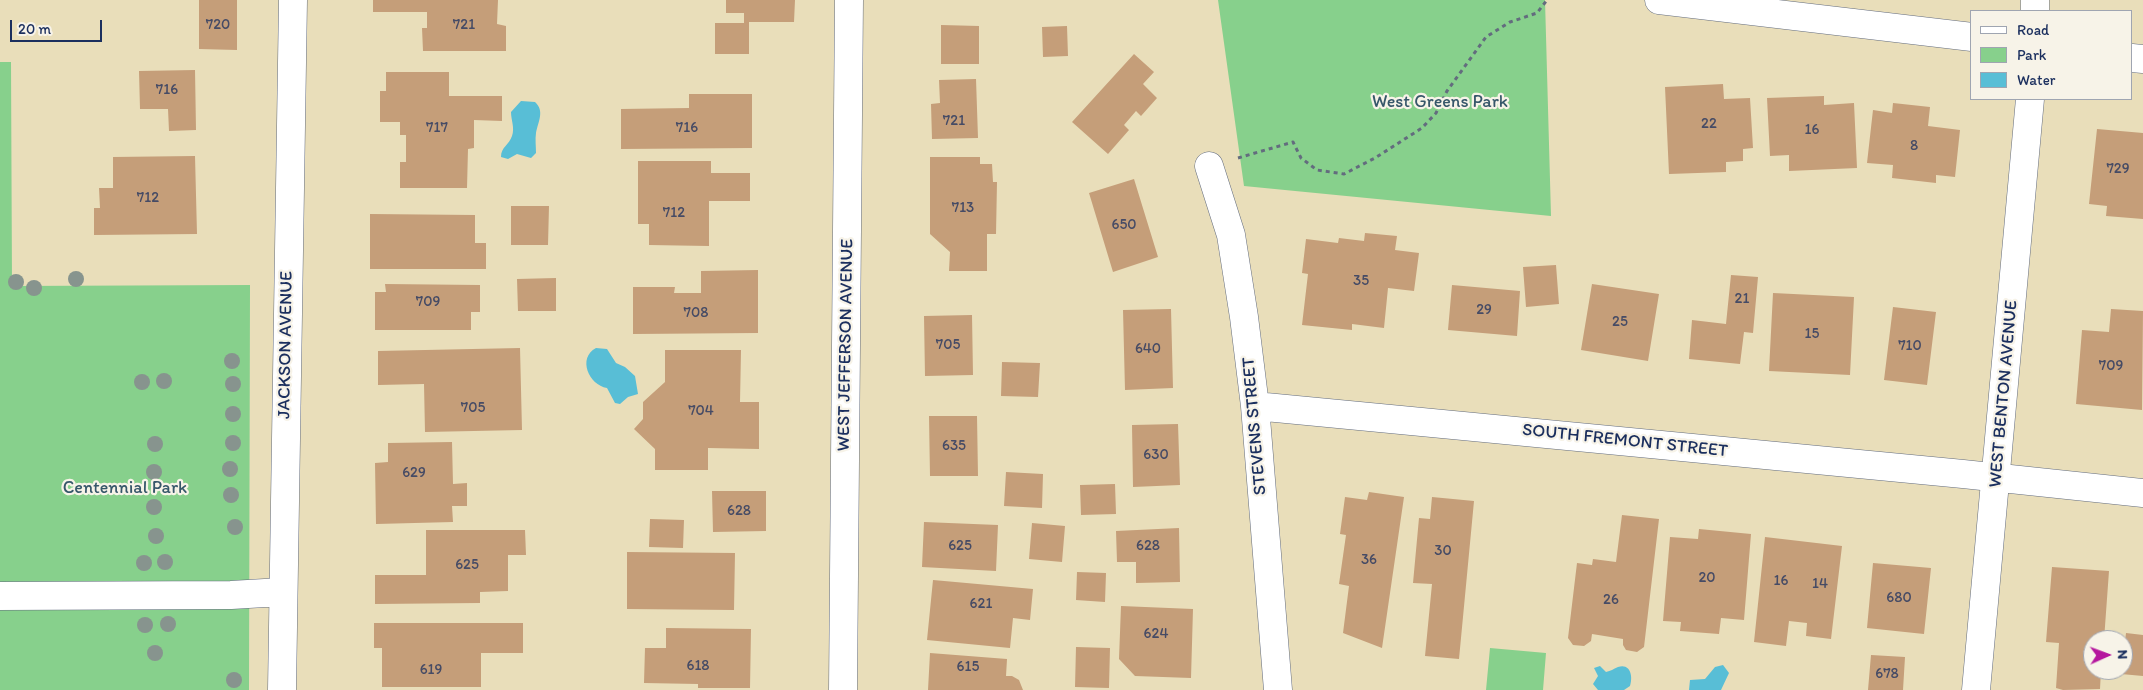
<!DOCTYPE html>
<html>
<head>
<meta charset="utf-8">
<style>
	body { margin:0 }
	#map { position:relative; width:2143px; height:690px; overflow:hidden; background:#e9deba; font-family:Itim,sans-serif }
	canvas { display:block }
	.legend { position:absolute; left:1970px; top:10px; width:162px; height:90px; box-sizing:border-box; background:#f7f3e8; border:1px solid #9fa5b1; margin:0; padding:6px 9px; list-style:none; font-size:15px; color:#1b2f5e }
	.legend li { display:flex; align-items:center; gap:10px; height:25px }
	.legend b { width:25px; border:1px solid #9fa5b1 }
	.north { position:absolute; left:2083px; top:630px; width:50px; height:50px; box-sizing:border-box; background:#f7f3e8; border:1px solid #9fa5b1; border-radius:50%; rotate:88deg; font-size:14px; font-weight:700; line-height:20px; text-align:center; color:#1b2f5e }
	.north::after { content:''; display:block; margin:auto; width:18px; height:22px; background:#b5179e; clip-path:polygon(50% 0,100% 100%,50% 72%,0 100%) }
	.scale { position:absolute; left:10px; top:20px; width:92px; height:22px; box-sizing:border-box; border:2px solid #1b2f5e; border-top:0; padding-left:6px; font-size:15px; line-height:18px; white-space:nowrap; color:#1b2f5e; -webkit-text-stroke:4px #f7f3e8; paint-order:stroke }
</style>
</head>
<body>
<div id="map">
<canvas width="2143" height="690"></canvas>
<ul class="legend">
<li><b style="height:6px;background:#fff"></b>Road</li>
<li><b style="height:14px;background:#87d08c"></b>Park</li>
<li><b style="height:14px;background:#58bed6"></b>Water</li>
</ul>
<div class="north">N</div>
<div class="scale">20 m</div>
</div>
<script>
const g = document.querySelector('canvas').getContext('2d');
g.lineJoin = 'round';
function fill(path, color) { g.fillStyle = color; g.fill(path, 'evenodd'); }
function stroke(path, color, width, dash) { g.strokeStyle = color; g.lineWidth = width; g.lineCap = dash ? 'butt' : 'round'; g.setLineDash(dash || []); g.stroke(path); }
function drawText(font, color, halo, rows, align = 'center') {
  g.font = font + ' Itim,sans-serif'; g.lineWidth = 4.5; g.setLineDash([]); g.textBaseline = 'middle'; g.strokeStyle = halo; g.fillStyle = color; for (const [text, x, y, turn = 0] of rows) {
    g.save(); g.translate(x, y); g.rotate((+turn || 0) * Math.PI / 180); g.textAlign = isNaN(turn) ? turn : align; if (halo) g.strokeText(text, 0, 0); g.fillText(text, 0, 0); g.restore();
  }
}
fill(new Path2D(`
	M1218 0H1545L1551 216 1244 186Z
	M0 62H11L12 286 250 285 249 690H0Z
	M1490 648 1546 653 1543 690H1486Z`), '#87d08c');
fill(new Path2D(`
	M521 101 535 102C545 111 538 122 536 133 535 139 536 147 536 153L531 158 517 154 508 159 501 157C501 147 509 145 512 136 515 128 511 120 511 112Z
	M596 348 607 349 616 363 625 367 635 376 638 394 628 397 620 404 615 403 607 388C589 385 577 358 596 348Z
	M1723 665 1729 673 1721 690H1689L1690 680 1705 679 1715 667Z
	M1600 666 1606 672C1611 671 1613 669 1618 667 1631 663 1633 677 1630 686L1624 690H1598L1593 684 1598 676 1594 668Z`), '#58bed6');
fill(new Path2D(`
	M199 0H237V50L199 49Z
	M373 0H498L497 24 506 26V51H423L422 28H427V12H373Z
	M726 0H795L794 22H749V54H715V23H744V13H726Z
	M941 25 979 26V64H941Z
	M1067 26 1068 56 1043 57 1042 27Z
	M1134 54 1154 72 1143 84 1157 98 1141 116 1136 111 1124 125 1129 130 1108 154 1072 122Z
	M195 70 196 130 169 131 168 109H140L139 71Z
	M386 72H449V96H502V121L474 120V148L468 149 467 188H400V162H406V135H400V122H380V91H386Z
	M976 79 978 138 932 139 931 104 940 103 939 80Z
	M1723 84 1724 99 1750 98 1753 148 1743 149V161L1726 162V172L1669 174 1665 87Z
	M689 94H752V148L621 149V109L689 108Z
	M1824 96V105L1854 103 1857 168 1789 171V155L1770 156 1767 98Z
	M1893 103 1930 107 1928 126 1960 130 1955 177 1936 175V183L1892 178 1893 165 1867 163 1873 110 1892 113Z
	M2097 129 2143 133V219L2106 216 2107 206 2089 204Z
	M195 156 197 234 94 235V208H100L99 188H113V157Z
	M930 157H980V164H992L993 182H997L996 234H987V271H949L950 252 930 234Z
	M638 161H711V173H750V201H709V246L649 245V224H638Z
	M1134 179 1158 257 1113 272 1089 193Z
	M511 206H549L548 245H511Z
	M370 214 475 215V243H486V269H370Z
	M1365 233 1397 236 1395 250 1419 253 1414 291 1388 288 1384 328 1352 324V330L1302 325 1308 274 1302 273 1306 239 1338 243 1339 238 1364 241Z
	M1556 265 1559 304 1526 307 1523 267Z
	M758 270V333L633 334V287H675L674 293H701V271Z
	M1731 275 1758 277 1753 333 1744 332 1740 364 1689 359 1692 320 1726 324Z
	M556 278V311H518L517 279Z
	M385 284 480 285V312H471V330H375V292H386Z
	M1592 284 1659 294 1648 361 1581 350Z
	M1452 285 1520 291 1517 336 1448 330Z
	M1773 293 1854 297 1850 375 1769 371Z
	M1893 307 1936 312 1927 385 1884 380Z
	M1171 309 1173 388 1125 390 1123 310Z
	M2111 309 2143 311 2142 410 2076 404 2082 330 2109 332Z
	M972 315 973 375 925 376 924 316Z
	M520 348 522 430 425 432 424 384 378 385V351Z
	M665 350H741L740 402H759V449L708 448V470H655V449L634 429 643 419V402L665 382Z
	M1002 362 1040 363 1038 397 1001 396Z
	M929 416H977L978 476H930Z
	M1178 424 1180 485 1133 487 1132 425Z
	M452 442 453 484 467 483V506H452L453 522 376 524 375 463 388 462V443Z
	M1006 472 1043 474 1042 508 1004 506Z
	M1115 484 1116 514 1081 515 1080 485Z
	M712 491H766V531L713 532Z
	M1369 492 1404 497 1382 648 1343 633 1349 586 1339 584 1346 535 1340 534 1345 497 1367 500Z
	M1432 497 1474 501 1459 659 1425 656 1432 584 1413 583 1419 518 1430 519Z
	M1622 515 1659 519 1644 647 1637 652 1626 650 1623 645V639L1592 634 1591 641 1584 646 1573 645 1568 638 1577 563 1592 565 1593 559 1616 562Z
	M650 519 684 520 683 548 649 547Z
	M924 522 998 525 996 571 922 567Z
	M1032 523 1065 526 1062 562 1029 559Z
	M1179 528 1180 582 1136 583V562H1117L1116 531Z
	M1699 529 1751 534 1744 620 1721 618 1719 634 1680 631 1681 622 1663 621 1670 537 1698 539Z
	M426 530H525L526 555H508V591L480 592V603L375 604V575H426Z
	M1765 537 1842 546 1831 639 1806 636 1807 623 1789 621 1786 646 1754 642Z
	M627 552 735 553 734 610 627 609Z
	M1873 563 1931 568 1924 634 1867 628Z
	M2052 567 2109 571 2104 640H2093V670H2101L2100 689 2063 690 2056 688 2059 643 2046 642Z
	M1077 572 1106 573 1105 602 1076 600Z
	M933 580 1033 589 1030 620 1013 618 1010 648 927 640Z
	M1121 606 1193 609 1191 678 1135 676 1119 659Z
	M374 623H523V653H481V687H382V648H374Z
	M666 628 751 629 750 688H698V684L644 683 645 648H666Z
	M2126 633 2143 635V676L2121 674Z
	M1076 647 1110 648 1109 688 1075 687Z
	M930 653 1007 659 1006 676H1012L1019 680 1023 690H928Z
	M1871 655 1905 657 1903 690H1868Z`), '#c59e79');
const minor = new Path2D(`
	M1659 0 1972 37
	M2035 11V0
	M2132 58 2143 59
	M1209 166 1231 235 1244 317 1255 406 1278 690
	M1255 406 1963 474 2143 493
	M0 596 231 595 282 592
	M282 690 293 0
	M843 690 849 0
	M1976 690 2030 99`);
stroke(minor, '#636c7e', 29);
stroke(new Path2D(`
	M1238 158 1293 142 1301 158 1317 170 1344 174 1375 158 1422 128 1436 113 1447 91 1486 37 1510 22 1537 13 1547 0`), '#636c7e', 3, [4, 4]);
stroke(minor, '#fff', 28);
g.fillStyle = '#87948e';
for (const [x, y] of [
	[76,279],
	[16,282],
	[34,288],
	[232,361],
	[164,381],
	[142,382],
	[233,384],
	[233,414],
	[233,443],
	[155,444],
	[230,469],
	[154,472],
	[231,495],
	[154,507],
	[235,527],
	[156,536],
	[165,562],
	[144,563],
	[168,624],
	[145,625],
	[155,653],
	[234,680]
]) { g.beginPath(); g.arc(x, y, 8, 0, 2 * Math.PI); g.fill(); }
drawText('15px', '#464b65', null, [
	["720",218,25],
	["721",464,25],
	["716",167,90],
	["721",954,121],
	["22",1709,124],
	["717",437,128],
	["716",687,128],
	["16",1812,130],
	["8",1914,146],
	["729",2118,169],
	["712",148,198],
	["713",963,208],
	["712",674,213],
	["650",1124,225],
	["35",1361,281],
	["21",1742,299],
	["709",428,302],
	["29",1484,310],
	["708",696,313],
	["25",1620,322],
	["15",1812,334],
	["705",948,345],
	["710",1910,346],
	["640",1148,349],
	["709",2111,366],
	["705",473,408],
	["704",701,411],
	["635",954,446],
	["630",1156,455],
	["629",414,473],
	["628",739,511],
	["625",960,546],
	["628",1148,546],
	["30",1443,551],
	["36",1369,560],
	["625",467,565],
	["20",1707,578],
	["16",1781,581],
	["14",1820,584],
	["680",1899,598],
	["26",1611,600],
	["621",981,604],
	["624",1156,634],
	["618",698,666],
	["615",968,667],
	["619",431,670],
	["678",1887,674]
]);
drawText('18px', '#36576a', '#f7f3e8', [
	["West Greens Park",1440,102],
	["Centennial Park",125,488]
]);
drawText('18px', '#1b2f5e', '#f7f3e8', [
	["JACKSON AVENUE",286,345,-89],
	["WEST JEFFERSON AVENUE",846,345,-89],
	["WEST BENTON AVENUE",2004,394,-85],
	["STEVENS STREET",1255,426,-95],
	["SOUTH FREMONT STREET",1625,441,6]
]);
</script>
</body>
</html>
